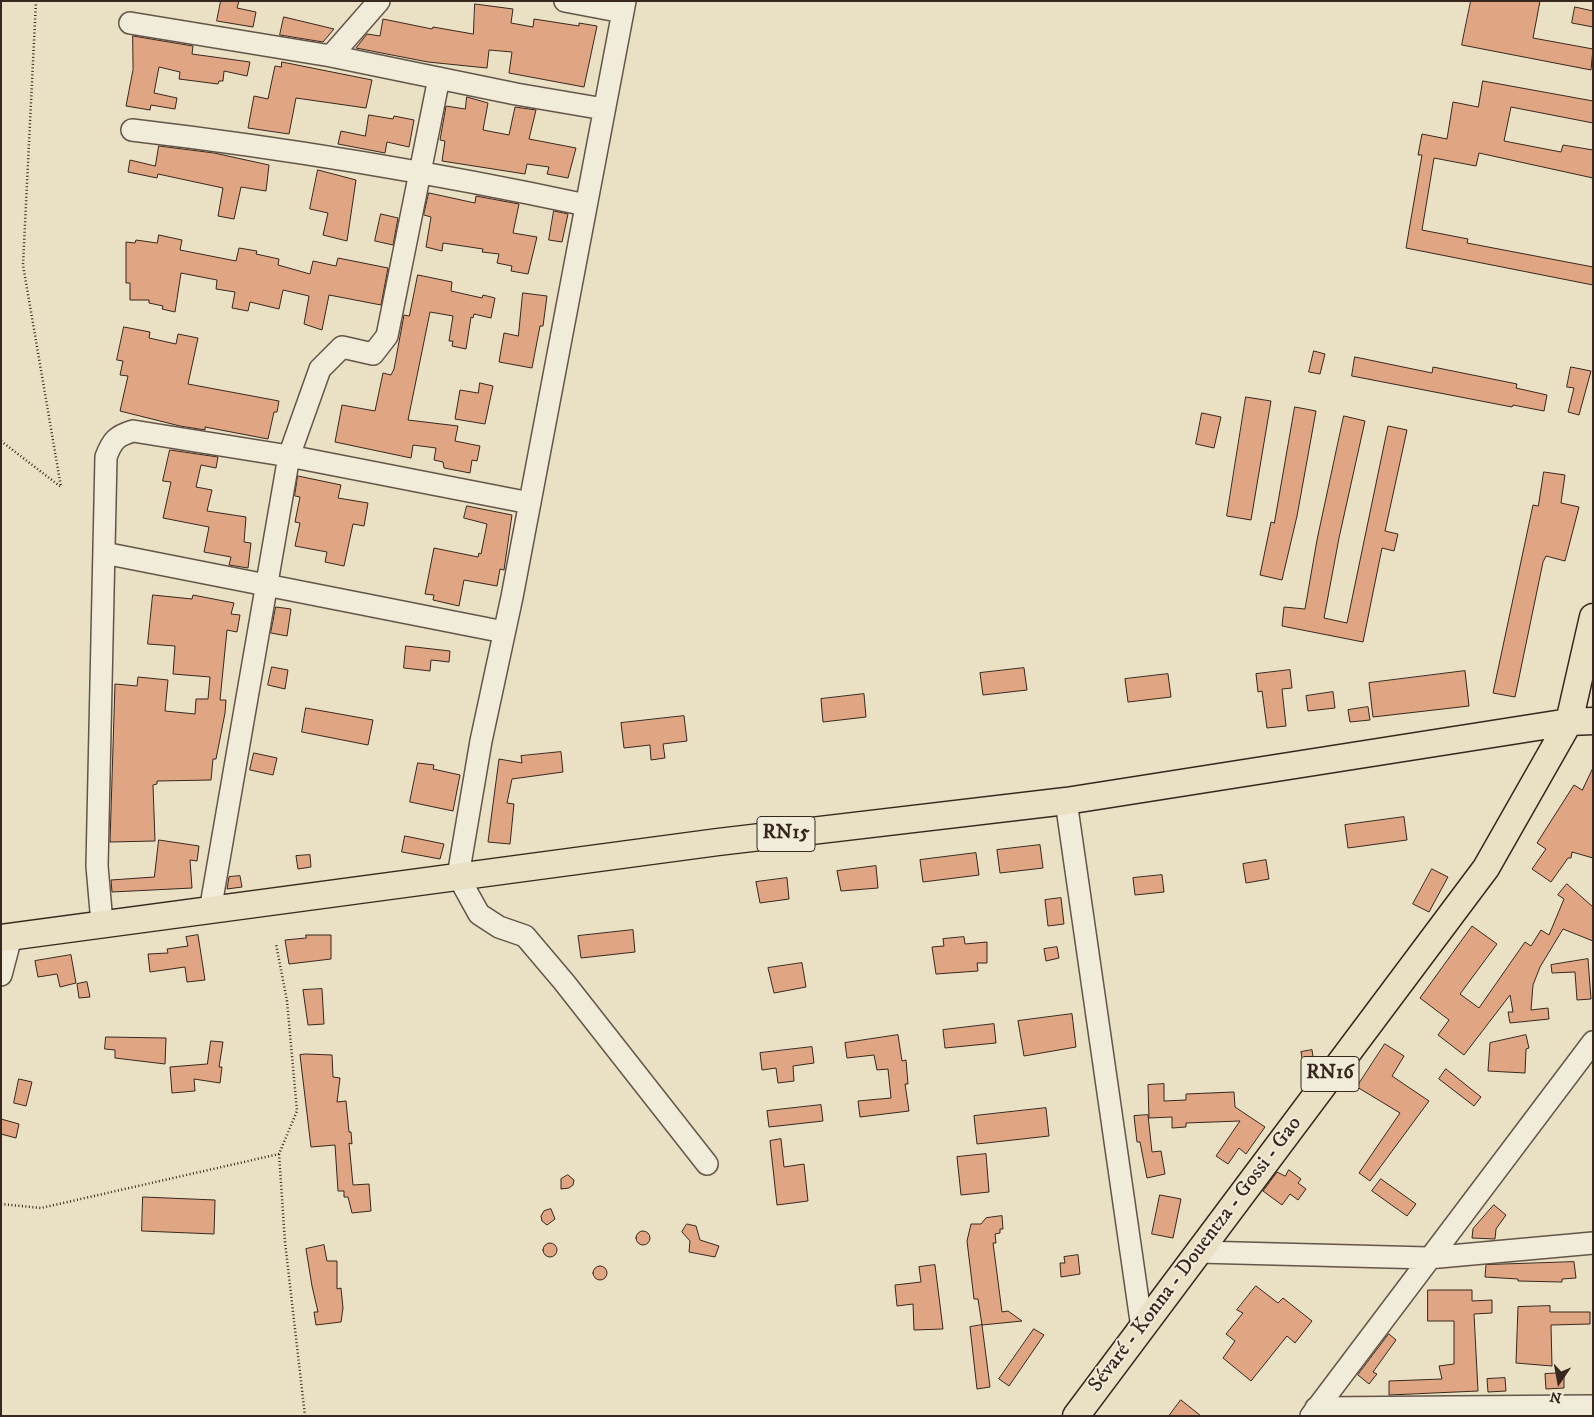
<!DOCTYPE html>
<html>
<head>
<meta charset="utf-8">
<style>
	body { margin:0 }
	#map { position:relative; width:1594px; height:1417px; overflow:hidden; background:#eae0c4; font-family:"IM FELL DW Pica",serif }
	canvas { display:block }
	.frame { position:absolute; inset:0; border:2px solid #38271e; pointer-events:none }
	.north { position:absolute; left:1534px; top:1357px; width:50px; height:50px; -webkit-text-stroke:4px #f1ebd9; paint-order:stroke; rotate:192deg; font-size:14px; font-weight:700; line-height:20px; text-align:center; color:#38271e }
	.north::after { content:''; display:block; margin:auto; width:18px; height:22px; background:#38271e; clip-path:polygon(50% 0,100% 100%,50% 72%,0 100%) }
</style>
</head>
<body>
<div id="map">
<canvas width="1594" height="1417"></canvas>
<div class="frame"></div>
<div class="north">N</div>
</div>
<script>
const g = document.querySelector('canvas').getContext('2d');
g.lineJoin = 'round';
function fill(path, color) { g.fillStyle = color; g.fill(path, 'evenodd'); }
function stroke(path, color, width, dash) { g.strokeStyle = color; g.lineWidth = width; g.lineCap = dash ? 'butt' : 'round'; g.setLineDash(dash || []); g.stroke(path); }
function drawText(font, color, halo, rows, align = 'center') {
  g.font = font + ' "IM FELL DW Pica",serif'; g.lineWidth = 4; g.setLineDash([]); g.textBaseline = 'middle'; g.strokeStyle = halo; g.fillStyle = color; for (const [text, x, y, turn = 0] of rows) {
    g.save(); g.translate(x, y); g.rotate((+turn || 0) * Math.PI / 180); g.textAlign = isNaN(turn) ? turn : align; if (halo) g.strokeText(text, 0, 0); g.fillText(text, 0, 0); g.restore();
  }
}
const building = new Path2D(`
	M221 1H239L237 8 256 12 253 27 217 21Z
	M1471 1H1540L1533 38 1593 49 1591 70 1462 45Z
	M475 4 513 9 511 23 533 27 534 19 579 26V23L597 26 584 87 509 73 512 52 489 50 487 68 428 62 356 48 367 34 380 36 383 19 432 29 433 27 473 34Z
	M1575 7 1593 11V27L1572 23Z
	M284 17 334 29 323 42 280 35Z
	M133 36 193 46 192 54 250 62 247 76 224 71 223 81H219L218 84 179 79 180 72 159 67 154 93 177 98 175 109 151 105 150 110 126 106 133 70Z
	M282 62 372 80 366 108 296 98 289 134 248 128 254 96 268 99 275 66 281 67Z
	M1483 81 1593 101V123L1511 107 1504 141 1561 152 1563 145 1593 150V178L1479 153 1476 166 1434 158 1422 230 1468 239 1467 243 1593 267V285L1406 248 1422 155H1418L1422 134 1447 139 1453 102 1478 107Z
	M467 97 488 103 483 130 509 135 515 107 536 110 529 139 576 148 568 178 547 174 549 167 527 164 525 174 442 161 445 141 440 140 446 106 465 109Z
	M369 115 393 119 394 116 414 120 409 147 387 142 385 153 338 144 341 131 365 136Z
	M159 146 214 153 269 165 266 191 241 187 234 219 218 216 223 188 158 174 157 178 128 172 130 160 155 166Z
	M318 170 356 180 347 241 323 235 328 213 310 209Z
	M429 193 475 203 476 196 519 204 513 233 537 237 528 274 511 271 512 266 497 263 499 254 482 252 483 249 443 243 442 251 426 247 431 217 424 215Z
	M554 211 568 214 562 242 549 240Z
	M381 214 398 218 393 245 375 241Z
	M159 235 182 240 180 250 236 261 239 248 257 251 256 254 279 259 278 265 310 274 313 261 336 266 338 258 388 268 381 305 329 295 322 330 304 324 309 296 283 290 279 309 250 302 248 311 232 308 235 292 216 289 217 280 181 273 175 312 162 309 163 306 149 303V300H130V283H126V242L135 243 136 240 157 243Z
	M418 275 452 282 451 291 482 298 483 295 495 298 491 318 474 314 473 318 471 317 466 349 452 346 453 341H449L453 316 430 312 408 420 458 426 455 441 480 446 477 461 472 460 470 473 444 468 443 462 434 460 436 448 413 445 411 458 335 442 342 405 375 411 383 373 391 375 394 369 404 315 409 316Z
	M523 293 547 296 543 326H540L532 368 499 362 504 333 518 336Z
	M124 327 150 332 149 338 176 344 178 334 198 338 188 384 279 401 277 412H274L268 439 205 427V430L180 426 120 411 128 376 120 375 123 361 117 360Z
	M1314 351 1325 354 1320 374 1309 372Z
	M1355 357 1432 373 1433 367 1517 384 1516 388 1547 395 1544 411 1513 405 1512 407 1352 376Z
	M1571 367 1591 371 1579 415 1568 412 1574 388 1567 387Z
	M480 383 493 386 485 424 455 419 460 390 478 393Z
	M1246 397 1271 401 1251 520 1227 516Z
	M1295 407 1316 411 1297 516 1282 580 1260 575 1271 522 1274 523Z
	M1202 413 1221 417 1214 448 1196 444Z
	M1344 416 1365 421 1339 538 1324 618 1347 623 1388 426 1407 430 1385 531 1398 534 1394 551 1382 548 1363 642 1282 626 1284 607 1305 609 1317 540Z
	M170 450 218 457 216 468 201 465 196 487 212 490 207 511 246 517 244 542 251 543 248 568 229 565 231 557 204 552 209 527 163 518 171 482 163 481Z
	M1544 472 1565 475 1561 503 1579 507 1565 561 1546 556 1543 562 1515 697 1493 693 1533 505 1538 506Z
	M298 476 341 485 338 498 368 503 364 526 353 524 344 566 325 562 327 552 295 546 300 523 295 522 300 497 295 496Z
	M467 506 512 515 504 570 500 569 497 586 464 580 459 606 433 600 434 595 425 594 434 548 478 557 479 553 481 554 487 524 464 518Z
	M153 595 192 599 193 595 234 603 231 614 240 615 237 632 227 630 220 700H226L225 713 216 759H213L211 780 157 781V784L153 785 155 841 110 842 115 684 137 686 138 677 168 680 165 711 195 714 196 699H208L210 677 173 674 175 646 148 644Z
	M276 607 291 609 287 636 271 633Z
	M406 646 450 651 449 662 431 660 430 671 404 668Z
	M272 667 288 670 285 689 268 685Z
	M1024 668 1027 690 983 695 980 673Z
	M1290 670 1292 688 1282 689 1286 726 1267 728 1262 691 1258 692 1256 674Z
	M1465 671 1469 706 1373 717 1369 683Z
	M1168 674 1171 697 1128 702 1125 679Z
	M1333 692 1335 708 1308 711 1306 696Z
	M864 694 866 717 823 722 821 699Z
	M1368 707 1370 720 1350 722 1348 710Z
	M306 708 373 720 368 745 302 732Z
	M684 716 687 741 663 744 665 758 651 760 650 745 624 748 621 723Z
	M561 752 563 772 512 779 507 803 514 804 510 844 488 842 499 759 522 763 521 756Z
	M254 753 277 758 273 775 250 770Z
	M418 763 434 765 433 769 460 775 453 811 410 802Z
	M1593 768V858L1572 852 1571 858H1568L1551 882 1532 869 1546 849 1537 843 1574 785 1582 790Z
	M1404 817 1407 840 1348 848 1345 825Z
	M405 836 444 844 440 859 402 852Z
	M159 840 199 846 197 861 190 860 192 888 112 892 111 880 154 877Z
	M1040 845 1043 868 1000 873 997 850Z
	M976 853 979 875 923 882 920 860Z
	M310 855 311 867 298 869 296 856Z
	M1266 860 1269 879 1246 883 1243 864Z
	M876 866 878 888 841 891 837 871Z
	M1432 869 1448 877 1429 912 1413 904Z
	M1162 875 1164 892 1135 895 1133 878Z
	M240 876 242 887 227 889 229 877Z
	M787 878 789 899 760 903 756 882Z
	M1567 884 1593 907V941L1563 929 1540 967 1533 985 1531 1010 1548 1008 1549 1019 1510 1023 1508 1012H1513L1510 995 1464 1055 1438 1035 1449 1020 1420 998 1472 926 1497 944 1460 994 1479 1008 1525 942 1531 946 1541 930 1549 935 1564 899 1558 895Z
	M1061 898 1064 924 1048 926 1045 900Z
	M633 930 635 952 581 958 578 936Z
	M198 935 205 980 187 982 185 967 150 972 148 954 168 953 167 949 188 946 186 937Z
	M306 935H331V959L289 964 285 940 306 938Z
	M964 937 965 944 987 942V963H977L978 971 936 974 932 947 944 946 943 939Z
	M1057 947 1059 958 1046 961 1044 949Z
	M71 955 76 983 60 987 57 974 38 977 35 961Z
	M1588 959 1591 999 1577 1000 1575 972 1552 973 1551 965Z
	M802 963 806 987 774 993 768 968Z
	M87 982 90 997 79 998 77 984Z
	M322 989 324 1024 308 1025 303 990Z
	M1072 1014 1076 1047 1024 1056 1018 1021Z
	M994 1024 996 1043 945 1048 943 1030Z
	M898 1035 902 1061 906 1060 908 1084H905L909 1111 860 1117 858 1101 891 1098 888 1069 877 1070 874 1055 847 1058 845 1043Z
	M1526 1035 1529 1048 1526 1049 1525 1073 1488 1071 1490 1043Z
	M106 1037 166 1038 165 1064 115 1058V1050L105 1049Z
	M211 1041 223 1042 219 1067H222L220 1083 194 1079 195 1091 172 1093 170 1067 207 1064Z
	M1385 1044 1404 1056 1392 1076 1429 1101 1370 1181 1359 1173 1400 1113 1357 1087Z
	M812 1047 814 1063 793 1066 794 1081 778 1083 776 1068 762 1070 760 1053Z
	M1312 1050 1314 1063 1303 1064 1301 1052Z
	M306 1054 332 1055 333 1077 340 1078 337 1102 346 1101 349 1132H351L352 1144 349 1143 353 1185 369 1184 371 1211 352 1213 348 1197H344V1191H338L335 1145 311 1147 300 1055Z
	M1446 1069 1481 1097 1474 1106 1439 1079Z
	M19 1079 32 1082 26 1106 14 1103Z
	M1164 1084V1101L1186 1100V1094L1234 1092 1235 1107 1265 1127 1246 1154 1239 1148 1228 1164 1216 1156 1240 1121 1186 1123V1127L1172 1128V1117L1149 1118 1148 1085Z
	M821 1105 823 1121 769 1127 767 1111Z
	M1046 1108 1049 1136 977 1144 974 1116Z
	M1148 1115 1152 1152 1161 1151 1165 1174 1147 1178 1140 1142H1137L1134 1116Z
	M1 1119 19 1124 16 1138 1 1134Z
	M781 1139 784 1167 804 1164 808 1201 777 1205 770 1141Z
	M986 1154 989 1192 961 1195 957 1157Z
	M1289 1170 1301 1179 1298 1183 1306 1189 1298 1200 1290 1194 1282 1205 1263 1191 1277 1172 1285 1176Z
	M568 1175 574 1180 573 1185 569 1188 561 1189V1179Z
	M1381 1179 1416 1204 1407 1216 1372 1191Z
	M1160 1195 1181 1199 1173 1238 1152 1234Z
	M143 1197 215 1200 214 1234 142 1231Z
	M1494 1205 1506 1215 1496 1229 1495 1239 1472 1238 1473 1229Z
	M551 1209 555 1219 547 1225 542 1221 541 1216 544 1211Z
	M1002 1216 1003 1229H1000V1233L995 1234 996 1243H993L1002 1312 1008 1311 1022 1321 982 1325 978 1299H974L967 1241 971 1224H981L986 1218Z
	M687 1224 696 1226 700 1240 719 1246 715 1257 689 1252 690 1241 682 1232Z
	M636 1238a7 7 0 1 1 14 0a7 7 0 1 1-14 0Z
	M543 1250a7 7 0 1 1 14 0a7 7 0 1 1-14 0Z
	M324 1245 327 1261H337V1289L341 1288 343 1308 341 1322 316 1325 314 1312H318L312 1286 306 1249Z
	M1078 1255 1080 1274 1061 1277 1060 1263H1065L1064 1257Z
	M1574 1262 1576 1278 1562 1279V1282L1518 1281V1279L1485 1277 1486 1265Z
	M935 1265 943 1329 914 1330 913 1304 897 1306 895 1285 921 1282 919 1267Z
	M593 1273a7 7 0 1 1 14 0a7 7 0 1 1-14 0Z
	M1256 1286 1278 1303 1283 1298 1312 1321 1295 1343 1287 1336 1251 1381 1223 1358 1235 1341 1226 1334 1243 1313 1237 1310Z
	M1428 1290H1472V1301L1492 1300V1313L1474 1314 1478 1391 1389 1395V1381L1442 1379 1439 1366 1454 1364V1321H1428Z
	M1550 1306V1312H1590V1324L1551 1325 1552 1366 1516 1363 1518 1307Z
	M982 1325 990 1387 977 1389 970 1327Z
	M1034 1329 1044 1335 1009 1386 999 1379Z
	M1389 1334 1396 1340 1373 1372 1377 1374 1369 1384 1358 1375Z
	M1564 1373V1388L1546 1389 1545 1374Z
	M1505 1378 1506 1391 1488 1392 1487 1379Z
	M1181 1400 1201 1416H1169Z`);
fill(building, '#e0a583');
stroke(building, '#38271e', 1);
const minor = new Path2D(`
	M565 1 623 12
	M625 1 512 597 481 741 458 876 479 914 499 927 525 936 564 982 707 1164
	M130 23 331 56 516 94 604 109
	M331 56 379 1
	M132 130C285 148 436 173 586 205
	M104 553 504 632
	M1066 801 1142 1328
	M210 911 289 456 320 369 342 347 373 354 387 336 439 78
	M102 923 97 866 106 457C112 441 116 436 133 431L289 456 530 503
	M1 975 11 937
	M1199 1252 1428 1258 1593 1243
	M1316 1408 1593 1406
	M1311 1416 1593 1042`);
const major = new Path2D(`
	M1 938 718 842 1066 801 1569 722 1593 721
	M1076 1416 1486 868 1569 722 1593 617`);
stroke(minor, '#645548', 24);
stroke(major, '#38271e', 29);
stroke(new Path2D(`
	M36 1 23 265 61 487
	M1 441 61 487
	M279 1154 285 1242 305 1416
	M1 1204 41 1208 279 1154 297 1111 287 1001 276 944`), '#38271e', 2.5, [1, 2.5]);
stroke(minor, '#f1ebd9', 21);
stroke(major, '#eae0c4', 26);
for (const [x, y, w] of [
	[786,834,58],
	[1330,1074,58]
]) { const box = new Path2D(); box.roundRect(x - w / 2, y - 17.5, w, 35, 4); g.fillStyle = '#f1ebd9'; g.fill(box); stroke(box, '#38271e', 1); }
drawText('bold 20px', '#38271e', null, [
	["RN15",786,834],
	["RN16",1330,1074]
]);
drawText('21px', '#38271e', '#f1ebd9', [
	["Sévaré - Konna - Douentza - Gossi - Gao",1196,1255,-53]
]);
</script>
</body>
</html>
